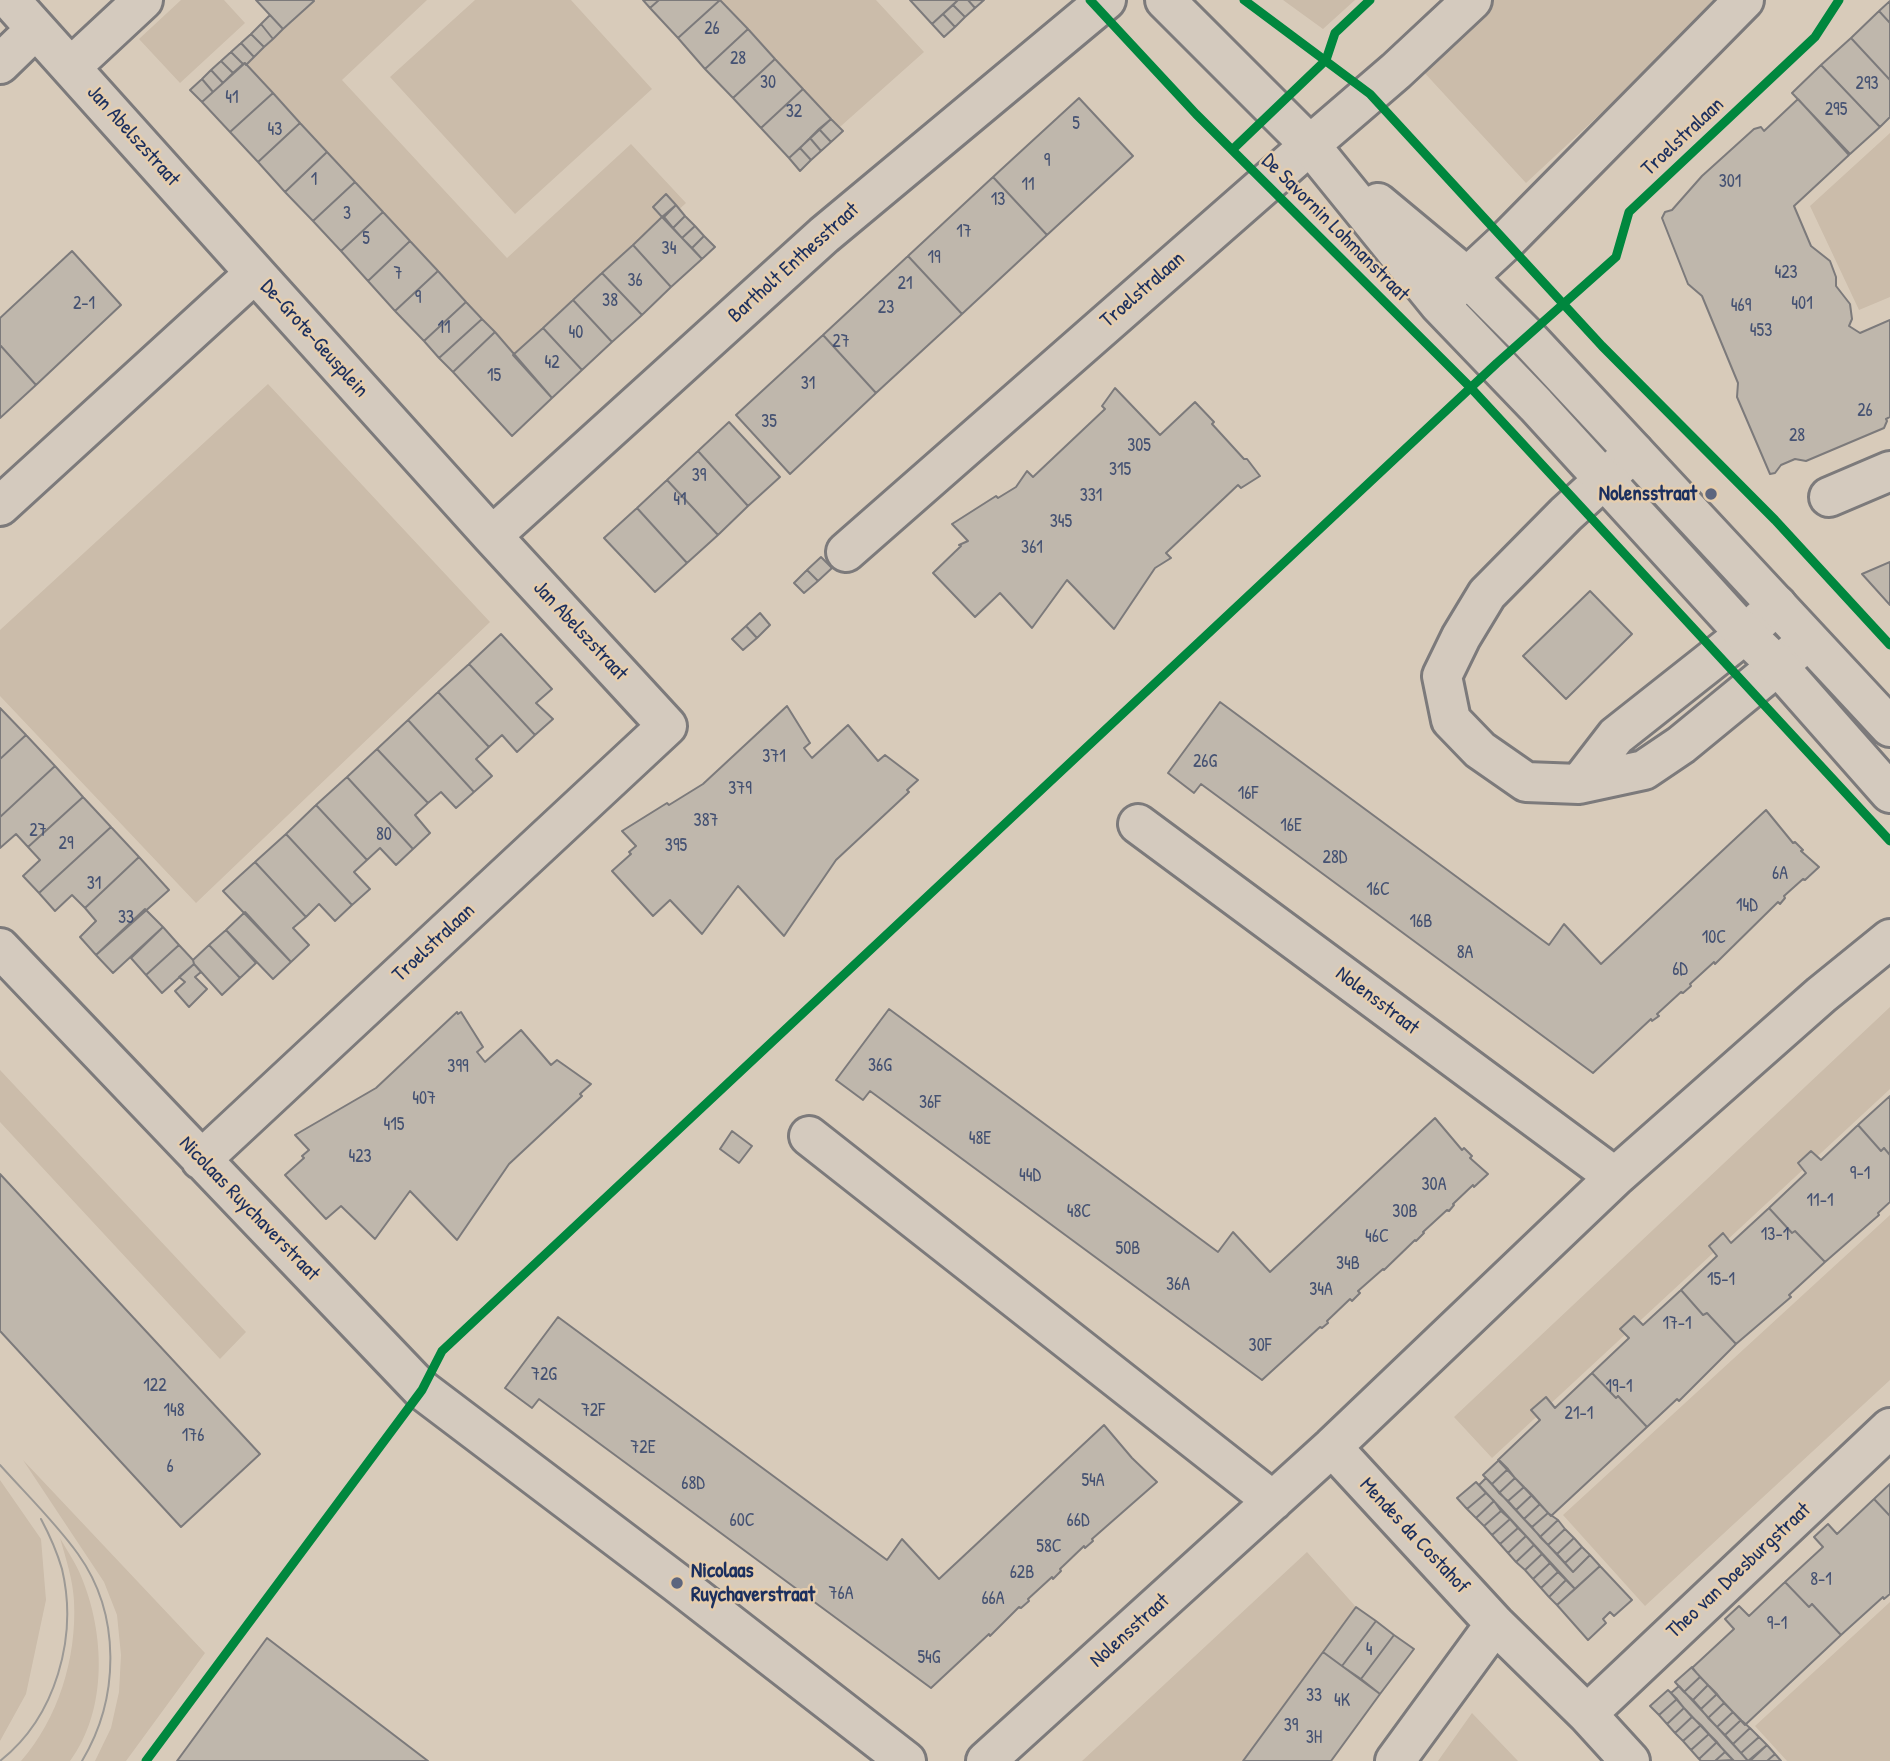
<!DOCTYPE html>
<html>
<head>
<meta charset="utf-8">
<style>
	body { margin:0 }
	canvas { display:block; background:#d8cbba }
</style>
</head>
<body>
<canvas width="1890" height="1761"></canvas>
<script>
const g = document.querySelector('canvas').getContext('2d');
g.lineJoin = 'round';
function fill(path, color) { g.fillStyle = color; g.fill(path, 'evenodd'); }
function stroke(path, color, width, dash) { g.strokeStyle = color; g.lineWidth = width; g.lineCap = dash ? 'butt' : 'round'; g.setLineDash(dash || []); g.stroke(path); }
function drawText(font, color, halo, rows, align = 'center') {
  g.font = font + ' "Patrick Hand",sans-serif'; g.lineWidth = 5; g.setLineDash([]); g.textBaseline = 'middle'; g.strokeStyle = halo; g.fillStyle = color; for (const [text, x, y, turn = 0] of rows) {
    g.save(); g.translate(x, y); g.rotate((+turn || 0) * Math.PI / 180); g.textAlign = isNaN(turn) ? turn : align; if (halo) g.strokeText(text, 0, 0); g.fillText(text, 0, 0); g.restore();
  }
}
fill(new Path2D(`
	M181 0H224L245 23 180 83 139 39Z
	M298 0H427L342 80 507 258 631 144 686 203 507 368 230 62Z
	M475 0H571L652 89 515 214 390 77Z
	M708 0H876L924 52 832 134Z
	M1283 0H1355L1323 29Z
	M1493 0H1723L1526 183 1421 69Z
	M1890 133V297L1859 310 1810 206Z
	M268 384 490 622 196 903 0 696V630Z
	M1890 1007V1089L1492 1458 1454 1417Z
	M0 1070 246 1332 220 1359 0 1122Z
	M1890 1215V1380L1645 1606 1563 1515Z
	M23 1460 205 1653 126 1761H95L111 1728 119 1692 121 1655 117 1615 104 1582Z
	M0 1480 41 1539 46 1600 26 1694 0 1741Z
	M60 1538C67 1551 76 1563 81 1576 105 1633 108 1710 70 1761H21C58 1719 77 1658 74 1601 73 1580 66 1559 60 1538Z
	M1307 1552 1356 1607 1243 1761H1082Z
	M1890 1602V1761H1787L1755 1726Z
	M1472 1713 1518 1761H1438Z`), '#cbbcaa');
const building = new Path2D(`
	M256 0H313L314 1 283 29Z
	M643 0H659L650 8Z
	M659 0H720L678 38 650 8Z
	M720 0 748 29 705 69 678 38Z
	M910 0H958L932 24Z
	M958 0H968L975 8 965 17 953 5Z
	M968 0H984L975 8Z
	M1890 1V23L1879 11Z
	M953 5 965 17 955 27 943 14Z
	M1879 11 1890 23V80L1851 38Z
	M943 14 955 27 944 37 932 24Z
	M270 15 283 29 273 39 261 24Z
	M261 24 273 39 264 47 251 34Z
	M748 29 775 59 733 98 705 69Z
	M251 34 264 47 254 57 241 43Z
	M1851 38 1890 80V117L1880 127 1821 65Z
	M241 43 254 57 246 65 245 63 243 64 231 52Z
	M231 52 243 64 233 73 221 61Z
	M775 59 803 89 761 128 733 98Z
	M221 61 233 73 223 83 211 70Z
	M245 63 273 93 230 132 202 102Z
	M1821 65 1880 127 1850 154 1792 93Z
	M211 70 223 83 213 92 202 79Z
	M202 79 213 92 202 102 190 90Z
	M803 89 831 119 789 158 761 128Z
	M273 93 300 123 258 162 230 132Z
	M1079 98 1133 156 1047 235 993 177Z
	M1798 99 1849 155 1794 206 1811 246 1830 261 1836 277V286L1850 304 1852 319 1849 326 1860 333 1890 320V417L1886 419 1887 421 1884 428 1806 461 1795 459 1781 465 1775 473 1770 474 1737 397 1738 383 1702 296 1688 284 1662 218 1665 212 1672 210 1702 176 1754 129 1761 127 1764 131Z
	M831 119 843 131 831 142 819 129Z
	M300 123 327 152 285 192 258 162Z
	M819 129 831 142 821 151 810 138Z
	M810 138 821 151 811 160 800 148Z
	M800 148 811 160 800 171 789 158Z
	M327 152 355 182 313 221 285 192Z
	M993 177 1047 235 962 314 908 256Z
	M355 182 383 212 341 251 313 221Z
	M666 194 676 205 662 217 653 207Z
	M676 205 685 216 673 228 664 217Z
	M383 212 410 241 368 281 341 251Z
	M685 216 695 226 682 238 673 228Z
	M662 217 702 259 671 287 633 245Z
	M695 226 704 236 692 248 682 238Z
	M704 236 715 247 702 259 692 248Z
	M410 241 438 271 395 311 368 281Z
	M633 245 671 287 642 315 602 273Z
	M72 251 121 305 36 385 0 345V318Z
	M908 256 962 314 876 393 823 335Z
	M438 271 466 302 424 341 395 311Z
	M602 273 642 315 612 342 573 300Z
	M573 300 612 342 582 370 543 328Z
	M466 302 482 319 439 358 424 341Z
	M482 319 495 332 453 372 439 358Z
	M543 328 582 370 552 398 513 355Z
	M495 332 552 398 512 436 453 372Z
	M823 335 876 393 790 474 736 415Z
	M0 345 36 385 0 418Z
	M1115 388 1160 435 1195 402 1214 422 1212 424 1244 459H1247L1260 476 1241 488 1238 485 1166 553 1171 558 1155 568 1114 629 1067 580 1032 628 1000 593 975 617 933 573 961 546 959 545 968 541 952 524 996 496 998 498 1016 487 1027 471 1033 477 1105 409 1102 406Z
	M729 422 780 477 748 506 698 451Z
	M698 451 748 506 718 535 667 480Z
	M667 480 718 535 687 563 637 508Z
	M637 508 687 563 655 592 604 538Z
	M821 557 832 568 818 581 807 570Z
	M1890 562V605L1862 574Z
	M807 570 818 581 804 593 794 583Z
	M1590 591 1632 634 1566 699 1523 656Z
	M760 613 770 625 757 638 746 626Z
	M746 626 757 638 743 650 732 639Z
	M501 634 552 689 536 703 553 719 535 735 469 664Z
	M469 664 535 735 517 752 502 735 489 747 438 692Z
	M438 692 489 747 476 759 492 776 474 792 408 720Z
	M1220 702 1549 945 1564 924 1601 964 1766 810 1793 843 1795 842 1803 850 1801 851 1819 867 1805 880 1803 879 1784 896 1785 898 1780 904 1778 902 1715 964 1714 962 1690 984 1691 986 1683 993 1681 992 1657 1014 1659 1016 1652 1021 1651 1019 1593 1073 1201 784 1194 793 1168 773Z
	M787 706 810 743 804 748 812 758 848 725 878 761 885 755 918 780 907 790 909 792 836 860 784 936 738 886 702 934 670 900 653 916 612 871 631 854 629 852 636 846 622 831 667 803 669 805 703 784Z
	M0 708 26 735 0 759Z
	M408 720 474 792 456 808 441 792 428 803 377 749Z
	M26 735 55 766 0 817V759Z
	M377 749 428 803 415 815 430 833 413 849 347 777Z
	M55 766 83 797 28 847 16 834 0 848V817Z
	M347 777 413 849 396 865 380 848 367 860 316 805Z
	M83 797 111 827 39 893 23 876 40 860 28 847Z
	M316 805 367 860 354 872 370 889 352 905 286 834Z
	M111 827 139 857 85 908 72 895 55 911 39 893Z
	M286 834 352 905 335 921 319 904 306 917 255 862Z
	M139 857 169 890 96 955 80 937 96 921 85 908Z
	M255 862 306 917 293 928 309 945 291 962 223 891Z
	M145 909 163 927 113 973 96 955Z
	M245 912 291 962 273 979 226 930Z
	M163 927 179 945 146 975 131 958Z
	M226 930 256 963 240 978 209 945Z
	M179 945 193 960 194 964 162 993 146 975Z
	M209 945 240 978 222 995 194 964 193 960Z
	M194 964 201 972 195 977 207 989 189 1007 175 991 185 982 179 977Z
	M889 1009 1218 1252 1233 1232 1270 1272 1435 1118 1462 1150 1464 1148 1472 1156 1470 1158 1488 1174 1474 1187 1473 1185 1453 1204 1454 1205 1449 1211 1447 1210 1423 1232 1424 1233 1416 1241 1415 1240 1384 1270 1383 1269 1358 1291 1360 1293 1352 1301 1350 1299 1327 1321 1328 1323 1322 1328 1320 1327 1262 1380 870 1091 863 1100 836 1080Z
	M457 1012 458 1014 461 1012 483 1047 477 1052 485 1062 521 1030 551 1065 557 1060 591 1084 580 1094 582 1096 509 1164 457 1240 410 1191 375 1239 341 1206 326 1219 285 1175 304 1158 302 1156 309 1150 295 1135 376 1088Z
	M1890 1096V1155L1884 1148 1881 1151 1858 1125Z
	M1858 1125 1881 1151 1884 1148 1890 1155V1202L1878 1213 1879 1215 1825 1262 1795 1231 1792 1233 1769 1208 1806 1173 1798 1163 1811 1151 1821 1160Z
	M732 1131 752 1146 739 1163 720 1149Z
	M0 1174 260 1454 181 1527 0 1331Z
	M1769 1208 1792 1233 1795 1231 1825 1262 1789 1295 1791 1297 1736 1344 1707 1313 1703 1315 1681 1290 1717 1256 1709 1246 1723 1233 1731 1243Z
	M1681 1290 1703 1315 1707 1313 1736 1344 1679 1401 1677 1399 1647 1427 1618 1396 1616 1398 1592 1373 1629 1338 1620 1329 1634 1316 1643 1325Z
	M558 1317 887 1560 902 1539 939 1579 1104 1425 1132 1458 1157 1482 1092 1539 1093 1541 1085 1548 1084 1546 1060 1569 1061 1571 1053 1579 1052 1577 1028 1599 1029 1601 1021 1608 1019 1607 990 1636 989 1634 931 1688 539 1399 532 1408 505 1388Z
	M1592 1373 1616 1398 1618 1396 1647 1427 1551 1516 1498 1460 1540 1420 1531 1410 1546 1397 1555 1408Z
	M1499 1460 1508 1469 1492 1484 1483 1475Z
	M1508 1469 1515 1478 1499 1493 1492 1484Z
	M1486 1478 1573 1572 1590 1555 1600 1566 1575 1589 1479 1485Z
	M1515 1478 1524 1487 1508 1501 1499 1493Z
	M1476 1482 1486 1493 1467 1509 1457 1498Z
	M1890 1484V1516L1874 1499Z
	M1524 1487 1532 1495 1516 1510 1508 1501Z
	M1486 1493 1494 1501 1476 1518 1467 1509Z
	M1532 1495 1540 1504 1524 1519 1516 1510Z
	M1874 1499 1890 1516V1594L1884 1599 1883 1597 1841 1635 1812 1604 1809 1607 1785 1582 1823 1547 1814 1537 1828 1524 1837 1534Z
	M1494 1501 1501 1511 1484 1526 1476 1518Z
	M1540 1504 1548 1513 1532 1527 1524 1519Z
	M1501 1511 1510 1519 1492 1535 1484 1526Z
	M1548 1513 1558 1520 1540 1537 1532 1527Z
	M1510 1519 1518 1528 1500 1544 1492 1535Z
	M1558 1520 1565 1529 1548 1545 1540 1537Z
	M1518 1528 1526 1536 1508 1553 1500 1544Z
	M1565 1529 1574 1538 1557 1554 1548 1545Z
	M1526 1536 1534 1545 1516 1562 1508 1553Z
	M1574 1538 1582 1547 1565 1563 1557 1554Z
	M1534 1545 1542 1554 1525 1570 1516 1562Z
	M1582 1547 1590 1555 1573 1572 1565 1563Z
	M1542 1554 1550 1563 1533 1579 1525 1570Z
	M1550 1563 1558 1572 1541 1588 1533 1579Z
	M1600 1566 1632 1600 1614 1616 1610 1612 1603 1619 1606 1623 1588 1640 1557 1605Z
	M1558 1572 1566 1580 1549 1597 1541 1588Z
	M1566 1580 1575 1589 1557 1605 1549 1597Z
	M1785 1582 1809 1607 1812 1604 1841 1635 1745 1725 1692 1668 1734 1629 1725 1619 1739 1606 1749 1616Z
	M1356 1607 1376 1621 1342 1666 1323 1652Z
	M1376 1621 1394 1635 1361 1679 1342 1666Z
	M1394 1635 1414 1649 1380 1694 1361 1679Z
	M267 1638 428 1761H177Z
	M1323 1652 1380 1694 1331 1761H1243Z
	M1692 1667 1700 1677 1684 1692 1675 1682Z
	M1700 1677 1708 1685 1693 1700 1684 1692Z
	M1708 1685 1717 1694 1701 1709 1693 1700Z
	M1679 1686 1741 1753 1748 1761H1734L1684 1708 1671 1693Z
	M1668 1690 1677 1699 1659 1715 1650 1706Z
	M1717 1694 1724 1703 1708 1718 1701 1709Z
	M1677 1699 1684 1708 1667 1724 1659 1715Z
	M1724 1703 1733 1712 1717 1727 1708 1718Z
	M1684 1708 1692 1717 1675 1733 1667 1724Z
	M1733 1712 1741 1720 1725 1735 1717 1727Z
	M1692 1717 1701 1725 1683 1741 1675 1733Z
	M1741 1720 1750 1728 1733 1744 1725 1735Z
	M1701 1725 1709 1734 1691 1750 1683 1741Z
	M1750 1728 1759 1737 1741 1753 1733 1744Z
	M1709 1734 1717 1742 1699 1759 1691 1750Z
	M1759 1737 1767 1745 1748 1761 1741 1753Z
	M1717 1742 1725 1752 1715 1761H1701L1699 1759Z
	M1767 1745 1775 1754 1767 1761H1750Z
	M1725 1752 1733 1760 1715 1761Z
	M1775 1754 1781 1761H1767Z`);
fill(building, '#bfb7ac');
stroke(building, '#7c7a7b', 2);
const street = new Path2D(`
	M10 0 255 273
	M0 64 36 29
	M71 67 143 0
	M1634 452 1566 514 1487 594 1461 637 1442 676 1451 720 1480 750 1526 782 1579 784 1644 770 1681 745 1804 644
	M1829 497 1890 471
	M0 506 255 273 492 536 667 726 201 1160
	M492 536 824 235 1106 0
	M846 552 1310 145
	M1579 784 1616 736 1745 634 1777 605
	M1138 824 1615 1177
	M0 948 422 1390 677 1583 906 1761
	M809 1136 1273 1501
	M1332 1447 1495 1624 1587 1714 1630 1761
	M1587 1714 1890 1428
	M986 1761 1332 1447 1615 1177 1821 995 1890 939
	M1395 1761 1495 1624`);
const secondary = new Path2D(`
	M1165 0 1310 145 1439 304 1536 405 1745 634 1777 665 1890 793
	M1310 145 1396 71 1472 0
	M1378 203 1467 277 1526 336 1890 727
	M1448 295 1505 242 1744 0`);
stroke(street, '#7c7a7b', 44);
stroke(secondary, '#7c7a7b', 44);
stroke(street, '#d4cabe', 38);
stroke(secondary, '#d4cabe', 38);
stroke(new Path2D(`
	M0 1465C26 1494 55 1522 78 1554 121 1614 120 1698 82 1761
	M0 1761C56 1717 78 1637 62 1569 57 1552 49 1534 41 1519`), '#9c9995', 2);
stroke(new Path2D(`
	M1090 0 1196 114 1471 388 1890 841
	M1244 0 1370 94 1602 346 1775 520 1890 645
	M1232 150 1326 60 1335 33 1370 0
	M146 1761 422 1390 442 1351 1497 363 1616 257 1629 212 1815 37 1839 0`), '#00873e', 9);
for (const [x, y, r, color] of [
	[1711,494,7,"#5d667e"],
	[677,1583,7,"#5d667e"]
]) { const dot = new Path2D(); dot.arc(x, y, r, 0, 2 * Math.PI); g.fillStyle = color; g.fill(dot); stroke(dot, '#e5cdad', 2.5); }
drawText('18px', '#445172', null, [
	["26",712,29],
	["28",738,59],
	["30",768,83],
	["293",1867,84],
	["41",232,98],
	["295",1836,110],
	["32",794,112],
	["5",1076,124],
	["43",275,130],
	["9",1047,161],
	["1",314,180],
	["301",1730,182],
	["11",1028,185],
	["13",998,200],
	["3",347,214],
	["17",964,232],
	["5",366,239],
	["34",669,249],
	["19",934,258],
	["423",1786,273],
	["7",398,274],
	["36",635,281],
	["21",905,284],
	["9",418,298],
	["38",610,301],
	["2-1",84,304],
	["401",1802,304],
	["469",1741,306],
	["23",886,308],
	["11",444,328],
	["453",1761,331],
	["40",576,333],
	["27",841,342],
	["42",552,363],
	["15",494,376],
	["31",808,384],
	["26",1865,411],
	["35",769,422],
	["28",1797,436],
	["305",1139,446],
	["315",1120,470],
	["39",699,476],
	["331",1091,496],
	["41",680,500],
	["345",1061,522],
	["361",1032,548],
	["371",774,757],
	["26G",1205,762],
	["379",740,789],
	["16F",1248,794],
	["387",706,821],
	["16E",1291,826],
	["27",38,831],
	["80",384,835],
	["29",66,844],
	["395",676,846],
	["28D",1335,858],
	["6A",1780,874],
	["31",94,884],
	["16C",1378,890],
	["14D",1747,906],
	["33",126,918],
	["16B",1421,922],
	["10C",1714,938],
	["8A",1465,953],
	["6D",1680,970],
	["36G",880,1066],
	["399",458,1067],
	["407",424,1099],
	["36F",930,1103],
	["415",394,1125],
	["48E",980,1139],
	["423",360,1157],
	["9-1",1860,1174],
	["44D",1030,1176],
	["30A",1434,1185],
	["11-1",1820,1201],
	["48C",1079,1212],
	["30B",1405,1212],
	["13-1",1775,1235],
	["46C",1377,1237],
	["50B",1128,1249],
	["34B",1348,1264],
	["15-1",1721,1280],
	["36A",1178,1285],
	["34A",1321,1290],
	["17-1",1677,1324],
	["30F",1260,1346],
	["72G",544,1375],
	["122",155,1386],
	["19-1",1619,1387],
	["148",174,1411],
	["72F",593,1411],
	["21-1",1579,1414],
	["176",193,1436],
	["72E",643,1448],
	["6",170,1467],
	["54A",1093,1481],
	["68D",693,1484],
	["60C",742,1521],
	["66D",1078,1521],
	["58C",1049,1547],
	["62B",1022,1573],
	["8-1",1821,1580],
	["76A",841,1594],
	["66A",993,1599],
	["9-1",1777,1624],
	["4",1369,1650],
	["54G",929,1658],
	["33",1314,1696],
	["4K",1342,1701],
	["39",1291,1726],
	["3H",1314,1738]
]);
drawText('21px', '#1b2f5e', '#e5cdad', [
	["Jan Abelszstraat",133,136,48],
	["Troelstralaan",1683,137,-43],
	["De Savornin Lohmanstraat",1335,228,45],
	["Bartholt Enthesstraat",794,263,-42],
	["Troelstralaan",1143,290,-41],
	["De-Grote-Geusplein",314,339,48],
	["Jan Abelszstraat",580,631,47],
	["Troelstralaan",434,943,-43],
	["Nolensstraat",1377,1001,37],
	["Nicolaas Ruychaverstraat",249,1209,46],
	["Mendes da Costahof",1414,1536,47],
	["Theo van Doesburgstraat",1739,1571,-43],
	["Nolensstraat",1130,1631,-42]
]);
drawText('bold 21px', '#1b2f5e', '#e5cdad', [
	["Nolensstraat",1697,494],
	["Nicolaas",691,1571,"left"],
	["Ruychaverstraat",691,1595,"left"]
], 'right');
</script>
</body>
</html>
